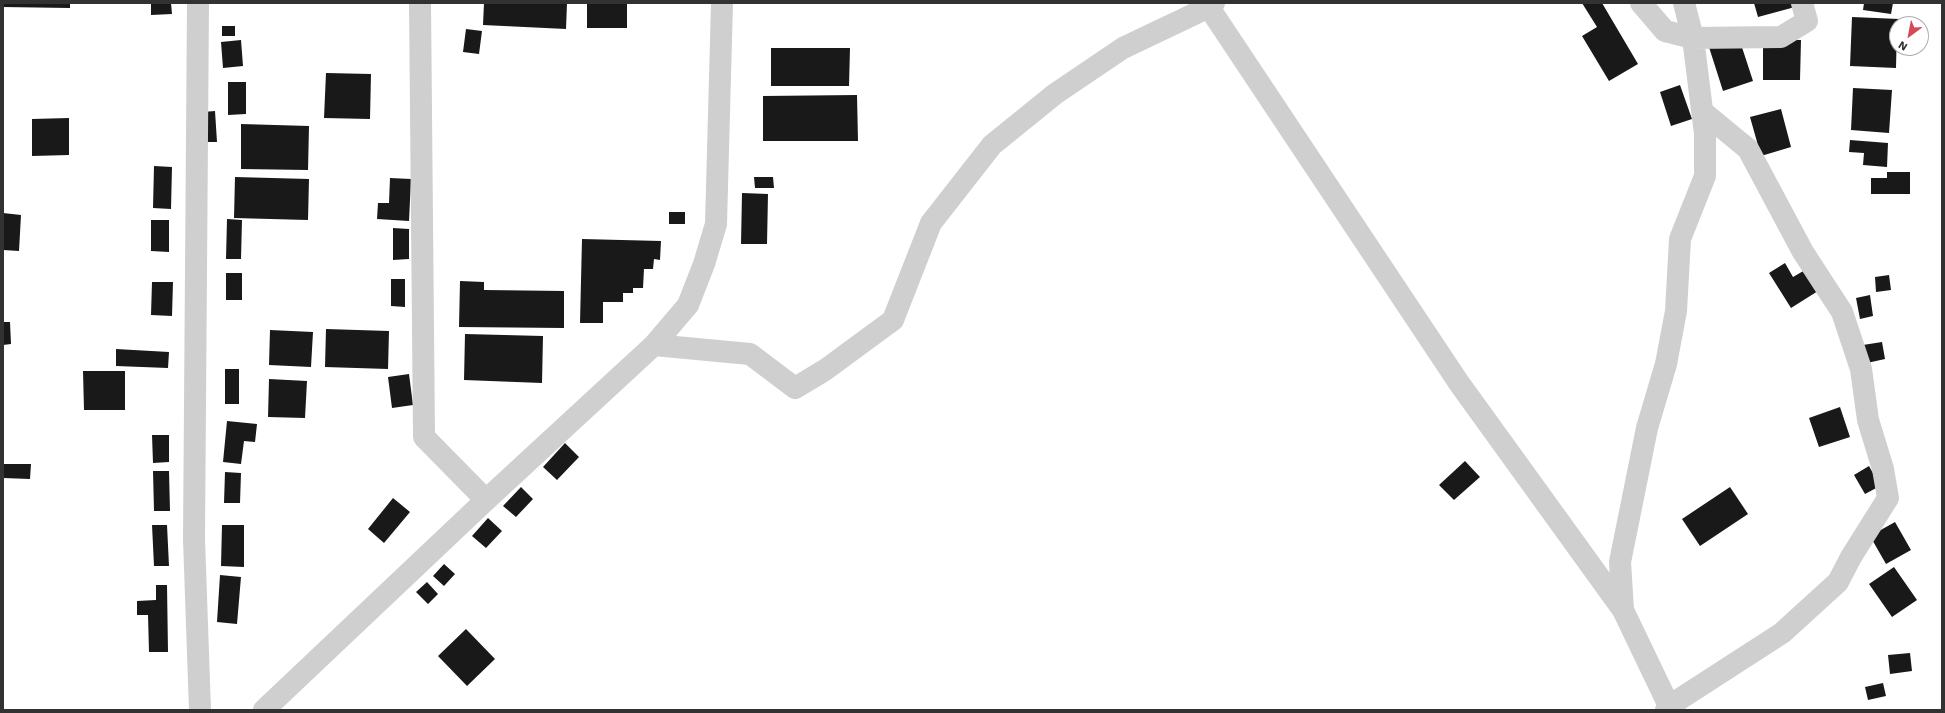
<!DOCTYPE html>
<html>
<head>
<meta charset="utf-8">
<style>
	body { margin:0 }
	#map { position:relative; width:1945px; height:713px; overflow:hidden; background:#fff; font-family:"Work Sans",sans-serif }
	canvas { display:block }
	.frame { position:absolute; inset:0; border:4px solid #323232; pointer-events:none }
	.north { position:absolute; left:1889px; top:16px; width:40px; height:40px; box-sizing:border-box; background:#fff; border:1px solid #adadad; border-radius:50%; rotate:212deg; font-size:11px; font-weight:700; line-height:16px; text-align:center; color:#323232 }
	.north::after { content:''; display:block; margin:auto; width:14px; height:18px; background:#d64854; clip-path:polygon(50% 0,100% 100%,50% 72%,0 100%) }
</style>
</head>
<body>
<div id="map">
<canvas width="1945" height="713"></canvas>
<div class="frame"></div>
<div class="north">N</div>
</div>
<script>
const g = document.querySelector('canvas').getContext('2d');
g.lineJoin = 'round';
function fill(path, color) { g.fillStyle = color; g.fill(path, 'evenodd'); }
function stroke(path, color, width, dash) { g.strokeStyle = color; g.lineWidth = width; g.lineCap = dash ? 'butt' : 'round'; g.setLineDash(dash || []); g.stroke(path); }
fill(new Path2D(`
	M3 3H70V8L3 7Z
	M151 3H171L172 14 151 15Z
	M484 3H567L566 29 483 25Z
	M587 3H627V28H587Z
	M1582 3H1602L1638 64 1609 81 1582 36 1597 27Z
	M1754 3H1794L1795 7 1758 17Z
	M1864 3H1893L1891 14 1863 10Z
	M1852 17 1899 19V24H1897L1896 68 1850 66Z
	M222 26H235V36H222Z
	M466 29 482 31 479 54 463 52Z
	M1738 35 1753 81 1723 91 1708 44Z
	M241 40 243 66 223 68 221 42Z
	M1763 40H1801L1800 80H1763Z
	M771 48H850L849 86H771Z
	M326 73 371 74 370 119 324 118Z
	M228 82H246V114L228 115Z
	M1680 85 1692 119 1671 126 1660 92Z
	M1853 88 1892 90 1889 133 1851 130Z
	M857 95 858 141H763V96Z
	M1781 109 1791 147 1761 156 1750 117Z
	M215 111 217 142H205L203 112Z
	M69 118V155L32 156V119Z
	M241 124 309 126 308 170 241 169Z
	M1850 140 1888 143 1887 167 1863 165 1864 153 1849 152Z
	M154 166 172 167 171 209 153 208Z
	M1887 172H1910V194H1871V178H1887Z
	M235 177 309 179 308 220 234 218Z
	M754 177H773L774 188H755Z
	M390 178 411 179 409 221 377 219 378 203H389Z
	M742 193 768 194 767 244H741Z
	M669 212H685V224H669Z
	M3 213 21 215 19 251 3 250Z
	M227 219 242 220 241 259H226Z
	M151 220H169V252L151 251Z
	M393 228 409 229V259L393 260Z
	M582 239 661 241 660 260 654 259 653 269H644L643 288H633V293H623V302H603V323H580Z
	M1785 263 1793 277 1805 270 1818 291 1791 308 1769 273Z
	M226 273H242V300H226Z
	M1889 275 1891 290 1876 292 1875 277Z
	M391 279H405V307L391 306Z
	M460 281 484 282V290L564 291V328L459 327Z
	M152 282H173L172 316 151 315Z
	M1870 295 1873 316 1860 319 1856 298Z
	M3 322H10L11 344 3 345Z
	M326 329 389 331 388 369 325 367Z
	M270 330 313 332 311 367 269 365Z
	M465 334 543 336 542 383 464 380Z
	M1882 342 1885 359 1867 363 1863 345Z
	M116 349 169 352 168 368 116 366Z
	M225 369H239V404H225Z
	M83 371H125V410H84Z
	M409 374 413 405 392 408 388 377Z
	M269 379 307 381 305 418 268 417Z
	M1840 407 1850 437 1819 447 1809 418Z
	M227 421 257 424 255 442 244 441 241 464 223 462Z
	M152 435H169V462L153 463Z
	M565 443 579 457 557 480 543 467Z
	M1465 461 1480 477 1454 500 1439 485Z
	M3 464H31L30 479 3 478Z
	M1869 466 1880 486 1865 494 1854 475Z
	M153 471H169L170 511H154Z
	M225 472 241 473 240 503H224Z
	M521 487 533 499 516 517 503 506Z
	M1730 487 1748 514 1700 546 1682 519Z
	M393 498 410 512 384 543 368 529Z
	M488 518 502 531 486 548 472 536Z
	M1895 522 1911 550 1886 564 1870 536Z
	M152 525H167L169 566H154Z
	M222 525H244V567L221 566Z
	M444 564 455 574 444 586 433 576Z
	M1894 567 1917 600 1892 617 1869 584Z
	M220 575 241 577 237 624 217 622Z
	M427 582 438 594 428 604 416 592Z
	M156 585H167L168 652H149L148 615H137V601L156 600Z
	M466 629 495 659 467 686 438 656Z
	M1910 653 1912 671 1890 674 1888 655Z
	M1883 683 1886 696 1868 700 1865 687Z`), '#191919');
stroke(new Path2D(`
	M198 3 194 539 200 710
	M420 3 424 437 486 500
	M1206 3 1459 383 1623 610
	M1641 3 1665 31 1693 38 1781 37 1807 21 1802 3
	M654 345 750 354 795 388 825 370 893 320 931 223 992 145 1055 94 1123 48 1209 7 1214 3
	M1669 706 1782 633 1838 582 1851 557 1888 498 1883 469 1868 420 1861 369 1842 312 1803 252 1748 149 1703 112
	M264 710 486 500 654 345 688 305 704 264 716 224 722 3
	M1666 710 1669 706 1623 610 1620 562 1647 428 1666 364 1676 311 1680 239 1705 176V134L1693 38 1684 3`), '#cfcfcf', 22);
</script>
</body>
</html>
